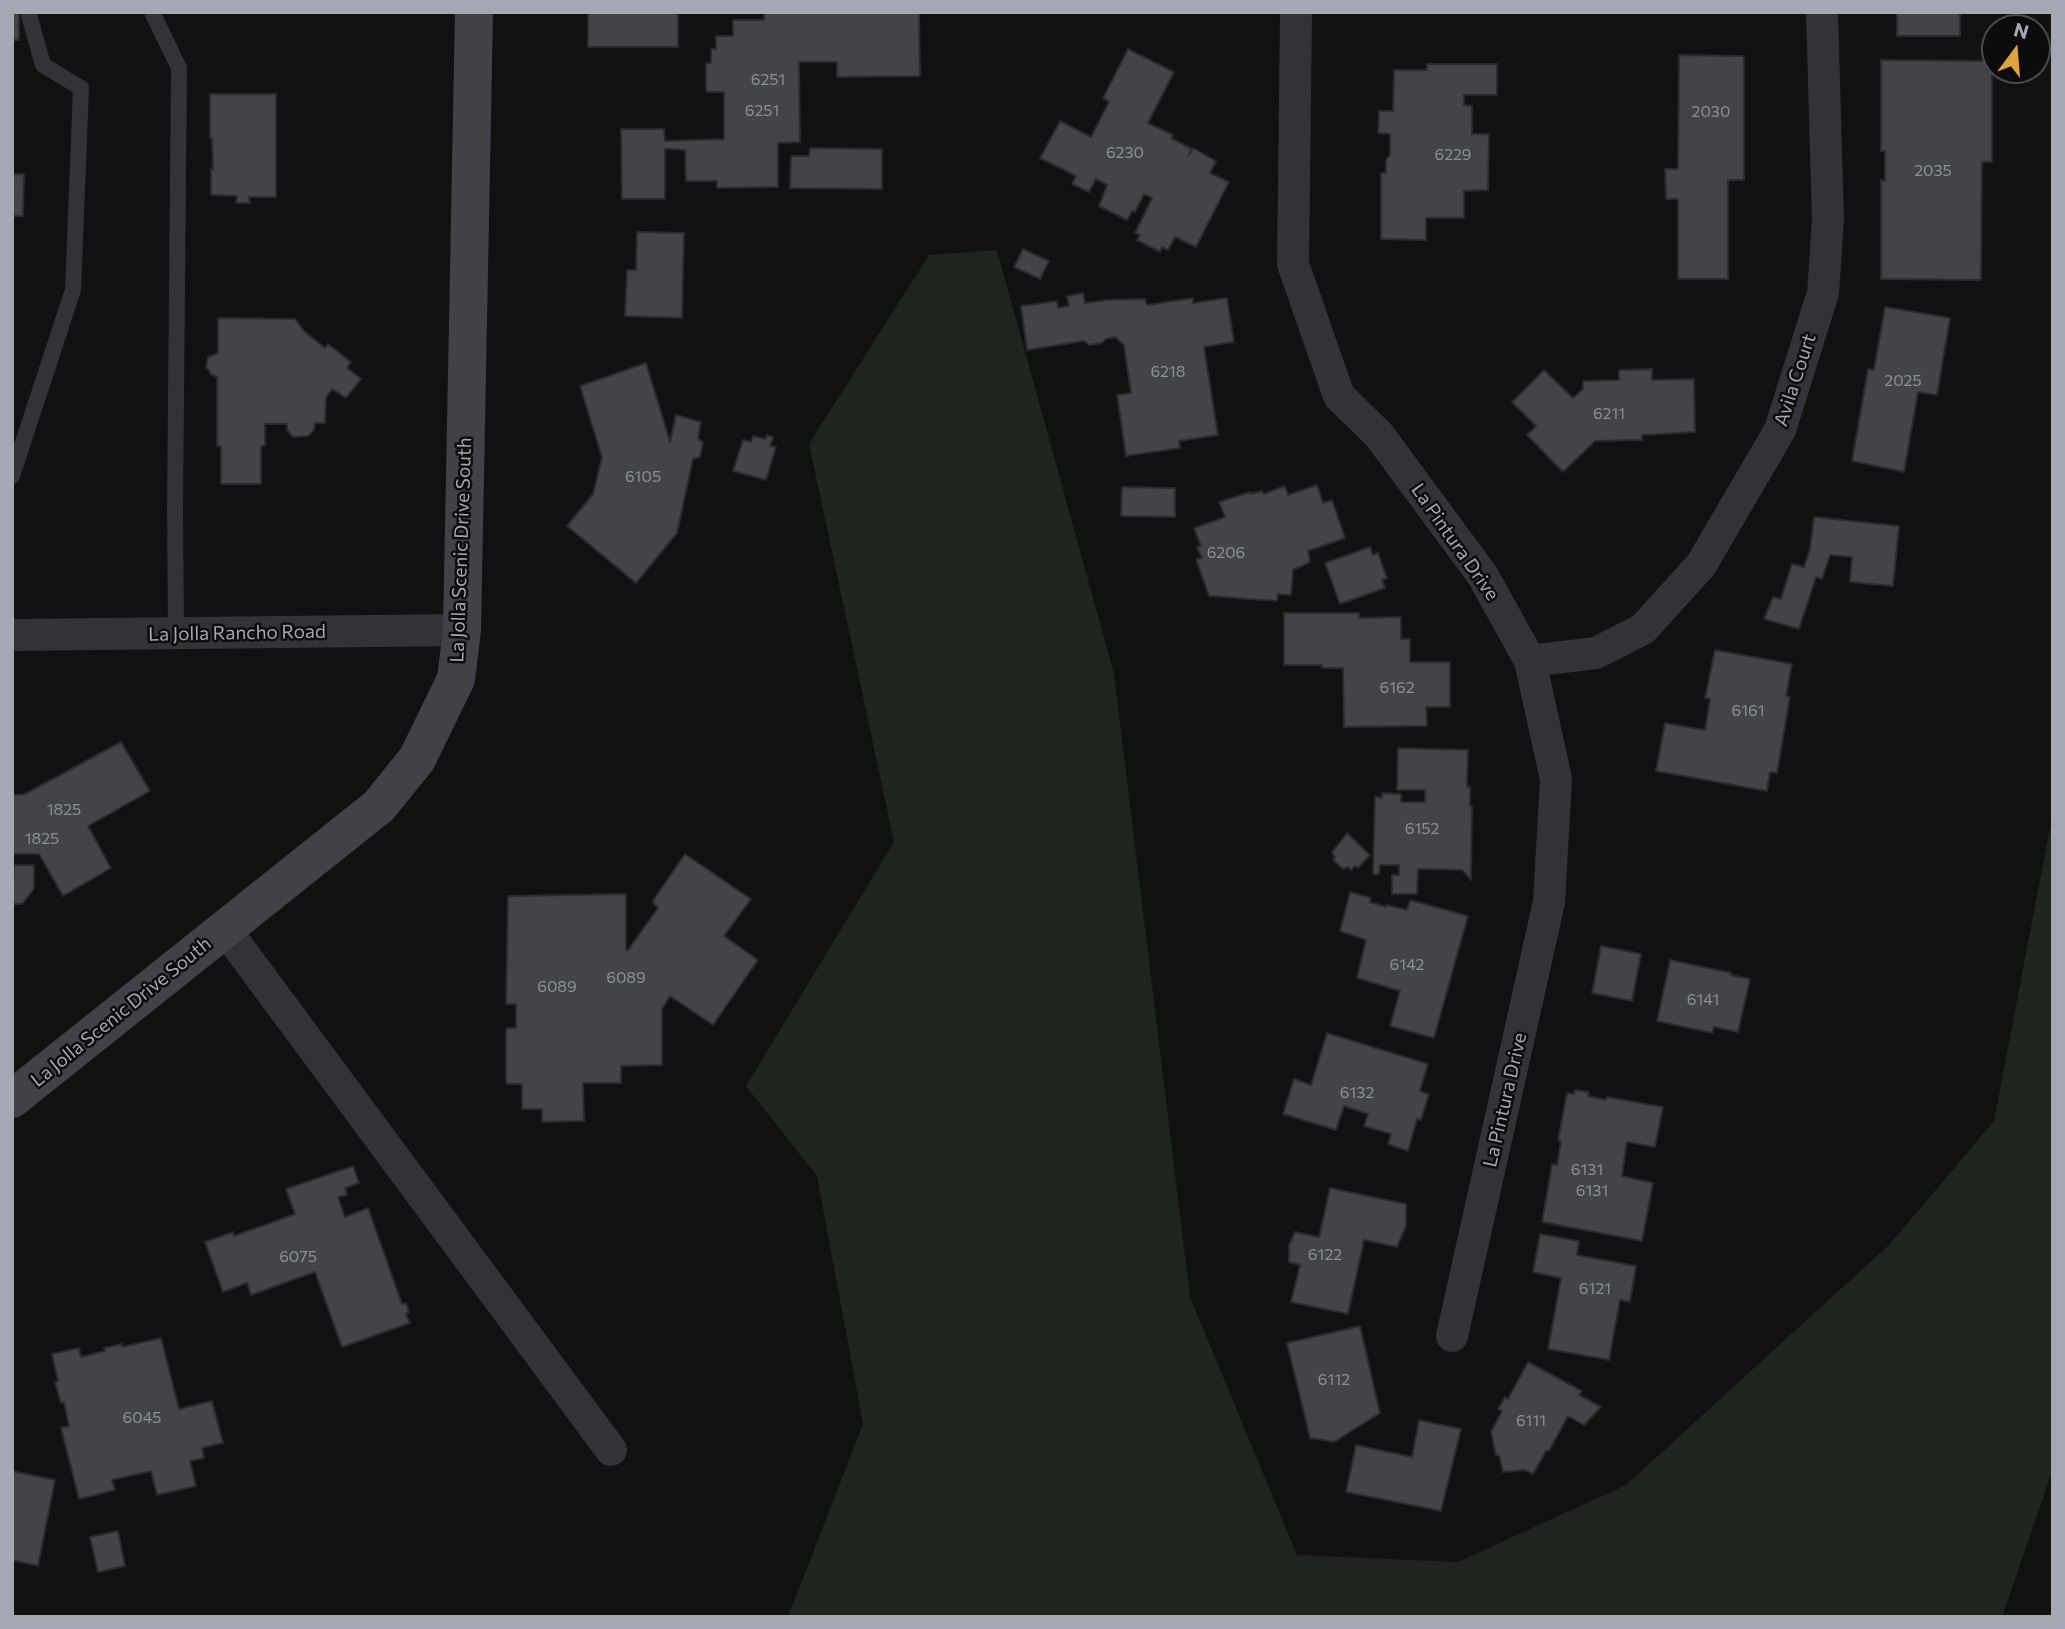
<!DOCTYPE html>
<html>
<head>
<meta charset="utf-8">
<style>
	body { margin:0 }
	#map { position:relative; width:2065px; height:1629px; overflow:hidden; background:#111112; font-family:Commissioner,sans-serif }
	canvas { display:block }
	.frame { position:absolute; inset:0; border:14px solid #a3a8b2; pointer-events:none }
	.north { position:absolute; left:1981px; top:14px; width:70px; height:70px; box-sizing:border-box; background:#0c0c0d; border:2px solid #484a4f; border-radius:50%; rotate:16deg; font-size:19px; font-weight:700; line-height:28px; text-align:center; color:#a3a8b2 }
	.north::after { content:''; display:block; margin:auto; width:24px; height:32px; background:#e0a33b; clip-path:polygon(50% 0,100% 100%,50% 72%,0 100%) }
</style>
</head>
<body>
<div id="map">
<canvas width="2065" height="1629"></canvas>
<div class="frame"></div>
<div class="north">N</div>
</div>
<script>
const g = document.querySelector('canvas').getContext('2d');
g.lineJoin = 'round';
function fill(path, color) { g.fillStyle = color; g.fill(path, 'evenodd'); }
function stroke(path, color, width, dash) { g.strokeStyle = color; g.lineWidth = width; g.lineCap = dash ? 'butt' : 'round'; g.setLineDash(dash || []); g.stroke(path); }
function drawText(font, color, halo, rows, align = 'center') {
  g.font = font + ' Commissioner,sans-serif'; g.lineWidth = 5; g.setLineDash([]); g.textBaseline = 'middle'; g.strokeStyle = halo; g.fillStyle = color; for (const [text, x, y, turn = 0] of rows) {
    g.save(); g.translate(x, y); g.rotate((+turn || 0) * Math.PI / 180); g.textAlign = isNaN(turn) ? turn : align; if (halo) g.strokeText(text, 0, 0); g.fillText(text, 0, 0); g.restore();
  }
}
fill(new Path2D(`
	M997 250 1114 674 1190 1297 1297 1555 1458 1562 1626 1485 1890 1244 1994 1121 2053 812V1469L2002 1617H788L863 1424 817 1176 746 1086 894 842 809 444 929 255Z`), '#1e241e');
const building = new Path2D(`
	M12 12H19V40H12Z
	M588 12H678V47H588Z
	M764 12H919L920 76 837 77V62H799L800 142 778 143V187L717 188V181H686L685 150 665 149V199H622L621 129H664L665 141 724 139V92H706V63H711V49H716V36H733V20H764Z
	M1897 12H1960V36H1897Z
	M1128 49 1174 72 1148 123 1173 135 1171 138 1192 149 1189 155 1193 148 1216 161 1210 173 1229 182 1196 247 1175 237 1168 250 1162 247 1160 252 1137 240 1140 235 1135 233 1152 198 1144 194 1135 212 1132 211 1127 220 1099 206 1107 185 1096 179 1089 192 1072 184 1076 176 1040 158 1060 121 1091 137 1109 102 1103 98Z
	M1679 55 1744 56V180H1728V279H1678V199H1666L1665 169H1678Z
	M1881 60 1992 61V162H1982L1981 280 1881 279V180L1885 181V151H1881Z
	M1427 64H1497V95H1464V105L1472 106V134H1489L1488 190 1464 191V218H1426V240L1381 239V173H1386V160L1390 155V134L1378 133 1379 111H1393L1394 70H1427Z
	M210 94H276V197H249L250 203H236L237 196 211 195V168L213 169 212 138H210Z
	M810 148 882 149V189L790 188 791 156H809Z
	M12 174H24L23 216H12Z
	M637 232 684 233 682 318 625 316 627 270H636Z
	M1023 249 1049 261 1040 279 1014 267Z
	M1083 293 1085 303 1107 300 1145 299 1147 305 1193 298V303L1227 298 1234 342 1204 347 1218 435 1179 441 1180 448 1126 456 1117 395 1131 393 1124 345 1115 337 1106 339 1102 343 1089 345 1084 341 1027 350 1021 306 1057 301 1058 308 1069 306 1067 296Z
	M1885 307 1950 318 1937 395 1918 392 1904 472 1852 461 1868 369 1874 370Z
	M218 318 295 319 304 331 325 348 328 344 351 362 347 368 361 379 346 398 332 389 326 398 325 423H315L314 430 308 436 293 437 287 430V424H265V446H261V484H221V446H217V377L211 374 206 367 208 357 218 353Z
	M646 363 670 442 676 415 701 422 698 438 703 443 700 457 693 459 677 533 636 583 567 526 593 494 602 457 580 386Z
	M1652 369V380L1694 379 1695 432 1642 435V440L1595 441 1563 472 1527 435 1536 426 1512 402 1544 370 1573 398 1583 389V381L1619 380V370Z
	M767 435 773 437 770 446 776 447 766 480 733 471 743 440 751 442 753 436 765 439Z
	M1317 485 1323 503 1332 500 1345 538 1308 551 1310 562 1293 570 1291 595 1278 594 1277 601 1209 596 1196 559 1202 558 1197 547 1201 546 1194 528 1225 517 1219 502 1250 492V494L1262 491 1264 494 1285 486 1288 495Z
	M1122 487 1175 488V517L1121 516Z
	M1814 517 1899 526 1893 586 1850 582 1852 557 1830 555 1822 579 1816 577 1799 629 1764 619 1773 597 1781 599 1792 564 1804 567 1810 549Z
	M1370 547 1373 555 1378 553 1387 578 1382 580 1385 588 1340 604 1325 563Z
	M1284 613H1359V618L1401 617V639H1410V662H1450V707H1426L1427 726 1344 727 1343 668H1322V665H1284Z
	M1715 650 1792 664 1786 696 1790 697 1777 773 1770 772 1767 791 1656 771 1665 723 1705 730 1710 699 1705 698Z
	M121 742 150 791 88 826 111 868 63 896 39 854H12V795L25 794Z
	M1398 748 1468 750 1467 787H1470V806H1472L1471 880 1462 870 1418 869 1417 894H1392V875H1399V865H1380L1379 874H1373L1375 796 1382 798V793L1401 794V802H1425V790H1397Z
	M1347 833 1370 855 1358 868 1355 866 1351 870 1348 867 1343 869 1333 860 1335 858 1332 852Z
	M685 854 751 899 724 936 758 960 713 1025 670 996 662 1009V1065L621 1066V1083H583L584 1121 542 1122V1109H522V1084H506V1028H516V1004H506L508 896 626 894V950H628L658 908 653 903 654 899Z
	M14 865H34V889L22 904H12Z
	M1350 892 1371 898 1370 902 1386 907 1387 905 1407 910 1410 900 1468 916 1434 1038 1390 1026 1400 991 1357 978 1366 940 1340 931Z
	M1601 946 1641 954 1632 1001 1592 993Z
	M1670 960 1732 973 1731 975 1750 979 1738 1032 1714 1027 1712 1033 1657 1021Z
	M1327 1033 1428 1064 1420 1091 1429 1094 1421 1120 1417 1119 1408 1151 1388 1144 1391 1134 1364 1126 1368 1114 1344 1106 1336 1130 1283 1114 1294 1079 1311 1085Z
	M1575 1090 1589 1092 1588 1096 1606 1100 1607 1097 1663 1107 1655 1147 1627 1142 1626 1147 1622 1176 1653 1183 1642 1241 1542 1222 1552 1164 1557 1165 1561 1141 1558 1140 1567 1093 1574 1094Z
	M353 1166 359 1183 345 1188 347 1195 338 1197 345 1217 368 1208 402 1304 406 1303 409 1312 406 1314 410 1323 342 1347 315 1272 251 1295 247 1283 223 1292 205 1242 233 1232 234 1236 295 1214 286 1189Z
	M1330 1188 1406 1204V1226L1397 1247 1364 1240 1348 1314 1291 1302 1300 1265 1289 1262V1245L1295 1232 1319 1237Z
	M1540 1234 1579 1241 1577 1255 1636 1266 1630 1302 1620 1300 1609 1360 1548 1349 1561 1278 1533 1272Z
	M1360 1326 1380 1413 1334 1442 1310 1438 1287 1343Z
	M161 1338 179 1409 212 1401 223 1443 202 1448 204 1458 190 1461 196 1486 157 1495 151 1471 112 1480 115 1490 79 1499 61 1428 69 1426 64 1402 61 1403 55 1382 58 1381 52 1354 79 1348 81 1357 105 1351 104 1348 122 1344V1347Z
	M1528 1362 1582 1391 1579 1395 1601 1407 1584 1425 1568 1416 1549 1451H1546L1533 1474 1525 1470 1503 1472 1499 1455H1496L1491 1432 1502 1411 1498 1409 1505 1397 1508 1399Z
	M1419 1420 1461 1429 1441 1511 1346 1492 1356 1445 1412 1457Z
	M12 1471 55 1480 38 1566 12 1560Z
	M118 1531 125 1566 98 1572 90 1537Z`);
fill(building, '#424448');
stroke(building, '#2b2b2e', 2);
stroke(new Path2D(`
	M152 12 179 68 175 508 176 633
	M12 476 73 290 81 88 43 65 29 15 30 12`), '#323337', 16);
stroke(new Path2D(`
	M1296 12 1293 264 1339 396 1379 435 1483 576 1530 661 1556 779 1549 902 1452 1336
	M12 635 462 630
	M1530 661 1596 653 1643 629 1701 565 1780 430 1823 293 1828 219 1822 12
	M225 929 611 1450`), '#323337', 32);
stroke(new Path2D(`
	M12 1099 379 806 417 759 456 679 462 630 474 12`), '#404247', 38);
drawText('16px', '#8b8f98', null, [
	["6251",768,80],
	["6251",762,111],
	["2030",1711,112],
	["6230",1125,153],
	["6229",1453,155],
	["2035",1933,171],
	["6218",1168,372],
	["2025",1903,381],
	["6211",1609,414],
	["6105",643,477],
	["6206",1226,553],
	["6162",1397,688],
	["6161",1748,711],
	["1825",64,810],
	["6152",1422,829],
	["1825",42,839],
	["6142",1407,965],
	["6089",626,978],
	["6089",557,987],
	["6141",1703,1000],
	["6132",1357,1093],
	["6131",1587,1170],
	["6131",1592,1191],
	["6122",1325,1255],
	["6075",298,1257],
	["6121",1595,1289],
	["6112",1334,1380],
	["6045",142,1418],
	["6111",1531,1421]
]);
drawText('19px', '#a3a8b2', '#0c0c0d', [
	["Avila Court",1795,380,-72],
	["La Pintura Drive",1455,542,55],
	["La Jolla Scenic Drive South",461,550,-88],
	["La Jolla Rancho Road",237,633,-1],
	["La Jolla Scenic Drive South",121,1012,-39],
	["La Pintura Drive",1505,1100,-77]
]);
</script>
</body>
</html>
